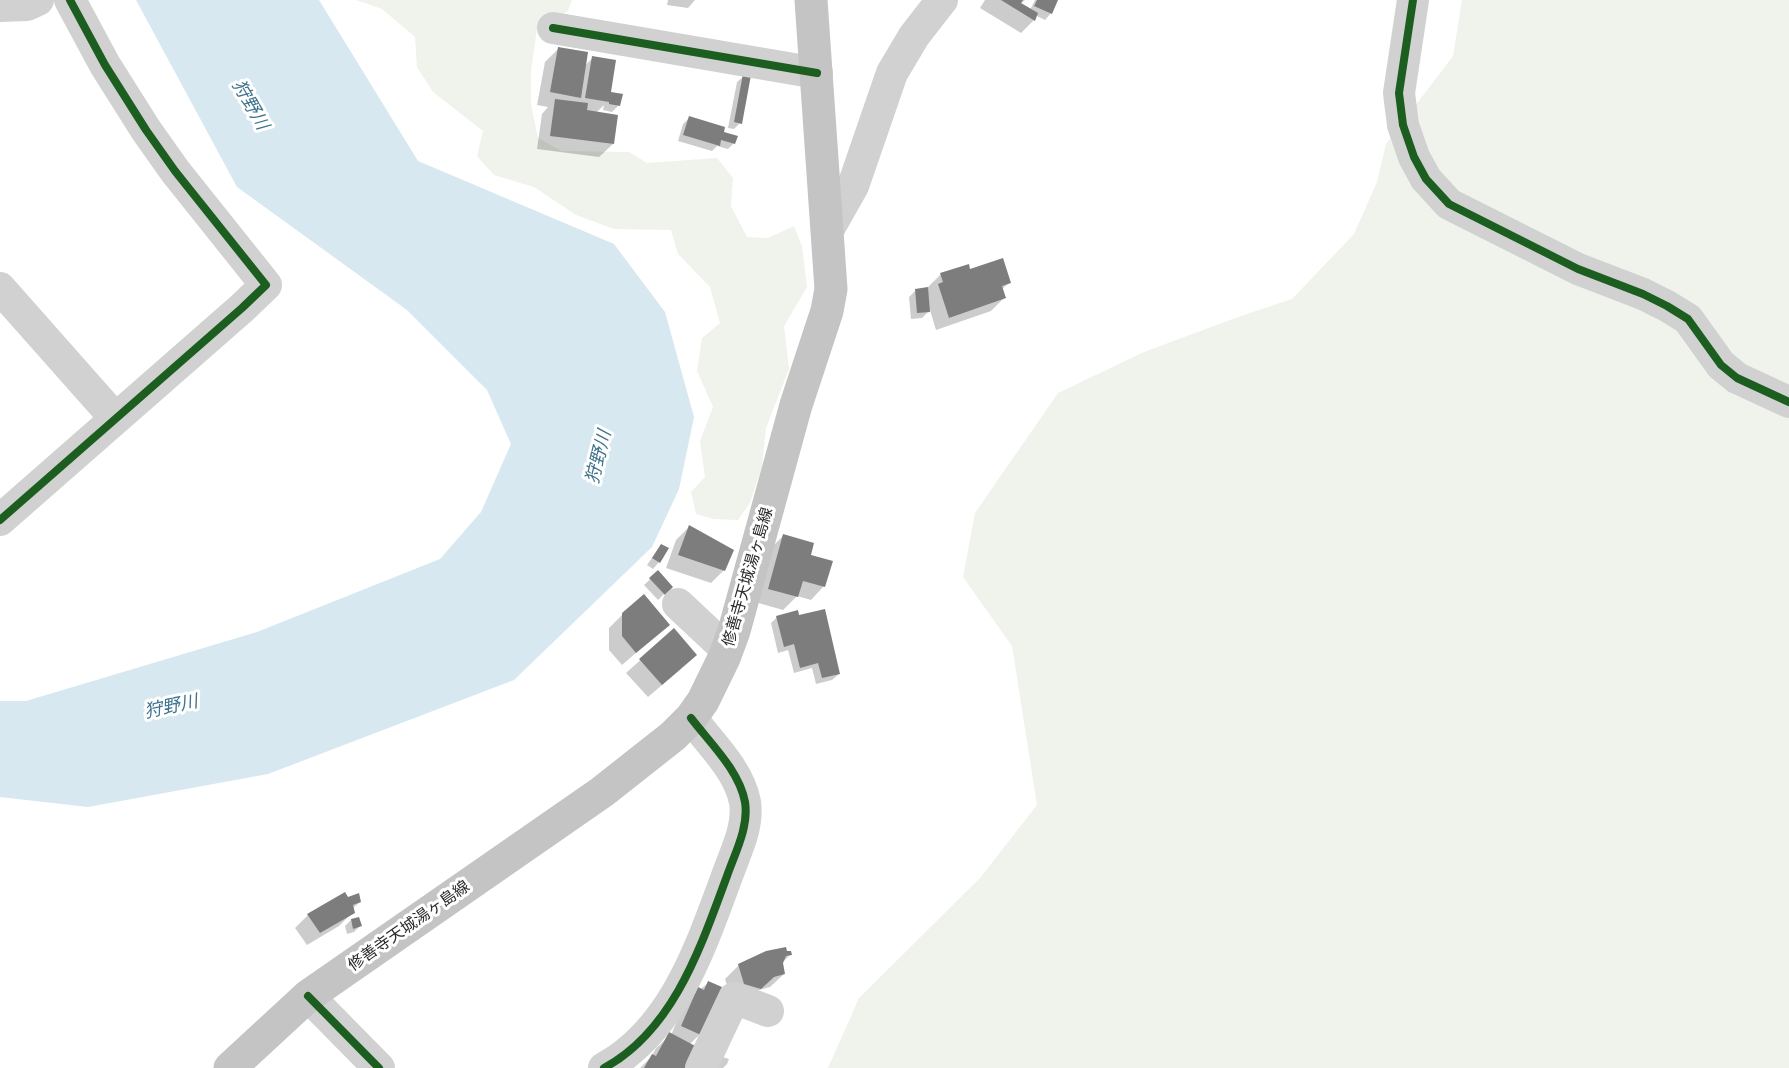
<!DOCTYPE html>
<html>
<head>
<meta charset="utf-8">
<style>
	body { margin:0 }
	canvas { display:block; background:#fff }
</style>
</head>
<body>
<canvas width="1789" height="1068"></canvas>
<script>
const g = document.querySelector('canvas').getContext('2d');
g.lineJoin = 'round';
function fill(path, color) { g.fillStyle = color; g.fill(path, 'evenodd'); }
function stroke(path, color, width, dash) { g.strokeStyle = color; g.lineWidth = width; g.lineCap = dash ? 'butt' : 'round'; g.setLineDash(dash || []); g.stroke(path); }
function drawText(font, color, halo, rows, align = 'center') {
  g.font = font + ' Cabin,"Noto Sans JP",sans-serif'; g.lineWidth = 6; g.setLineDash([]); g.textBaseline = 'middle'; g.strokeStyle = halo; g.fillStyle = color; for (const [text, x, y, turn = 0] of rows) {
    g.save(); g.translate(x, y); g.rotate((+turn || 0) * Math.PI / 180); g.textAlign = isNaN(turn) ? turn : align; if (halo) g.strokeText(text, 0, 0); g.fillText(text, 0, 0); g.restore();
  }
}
fill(new Path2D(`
	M356 0H572L568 11 537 29 531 71V104L538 138 562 151 629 152 647 163 717 158 733 178 731 206 747 237 768 238 794 226 802 246 807 287 784 326 789 369 766 428 762 466 750 503 738 520 713 519 696 514 691 492 705 477 700 441 713 407 697 371 702 338 720 323 710 287 678 254 671 230 614 229 576 215 534 187 494 175 477 156 483 131 433 92 417 67 415 37 382 9Z
	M1462 0H1789V1068H828L859 998 980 878 1037 805 1012 646 963 577 975 513 1058 393 1144 352 1238 317 1292 299 1354 234 1377 182 1386 144 1453 56Z`), '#f0f3eb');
fill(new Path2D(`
	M136 0H319L418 161 614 244 665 312 694 417 679 489 652 547 514 680 268 774 88 807 0 797V701H26L257 632 440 559 481 512 511 444 487 390 407 310 237 187Z`), '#d7e8f0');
fill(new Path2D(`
	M668 0H695L688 8 667 5Z
	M985 0H1025L1020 4 1030 10 1035 0H1057L1051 13 1045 20 1035 15 1034 20 1021 33 980 8Z
	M559 48 584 66 593 58 608 97 618 106 612 112 603 110 604 105 596 113 613 144 599 157 537 149 542 114 548 107 537 105 545 62Z
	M744 76 740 123 734 129 728 128 737 82Z
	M689 118 722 133 734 143 728 149 717 146 712 151 678 141 683 124Z
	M941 274 1010 282 1001 290 1004 298 991 311 936 330 930 310 922 318 911 319 909 297 916 290 927 288Z
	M690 526 724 570 711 583 666 568 676 540Z
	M783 536 809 556 824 586 811 600 797 596 783 610 755 602 770 549Z
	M661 545 659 562 653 569 647 565Z
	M658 572 671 587 658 600 644 585Z
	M623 614 668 625 622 665 609 650V628Z
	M777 617H798L839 674 832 680 816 684 812 668 794 673 788 650 778 653 771 623Z
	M674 630 682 668 648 697 626 673Z
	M348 898 360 902 352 909 353 912 339 926 307 945 295 928 308 915Z
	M351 920 360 926 354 932 347 934 345 926Z
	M790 955 782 963 784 974 770 987 759 990 746 1002 731 997 725 979 739 965Z
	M708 983 700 1034 689 1045 686 1068H640L651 1057 656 1048 671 1035 685 1002Z
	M723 1057 729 1059 727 1064 723 1068H717Z`), '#0003');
fill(new Path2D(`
	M1001 0H1023L1021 3 1038 13 1035 21Z
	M1037 0H1058L1052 14 1034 6Z
	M558 47 588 52 581 98 550 92Z
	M592 56 616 60 611 92 623 94 620 106 609 104V102L585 98Z
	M743 74 751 75 742 124 734 122Z
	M555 99 588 103 587 110 618 115 614 144 550 136Z
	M689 116 725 127 724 132 738 136 735 144 721 140 720 146 683 135Z
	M1003 258 1011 283 1002 286 1006 298 949 318 938 284 943 282 940 273 969 264 970 269Z
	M928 287 930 312 917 313 915 289Z
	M689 525 734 550 725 571 678 555Z
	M783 534 814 543 811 555 833 561 825 587 803 581 798 597 768 589Z
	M661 544 669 548 660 563 652 558Z
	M658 570 673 587 665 595 649 578Z
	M644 594 670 625 636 653 622 636V613Z
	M825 609 840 674 822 678 818 663 800 668 794 644 784 647 776 616 798 610 799 615Z
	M674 628 697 655 662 685 639 659Z
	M345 892 348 897 359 893 361 902 353 905 355 913 320 933 307 914Z
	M359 917 362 926 353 929 351 919Z
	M786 947 787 951H791L792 955 786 956 783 963 785 974 774 977 761 989 744 984 738 964 766 951Z
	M708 981 722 987 701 1035 681 1026 698 987 704 990Z
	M669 1032 699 1048 688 1068H644L652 1054 656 1056Z`), '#7d7d7d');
stroke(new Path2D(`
	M1413 0 1399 93 1403 125 1414 157 1426 179 1449 204 1578 269 1643 294 1667 306 1688 319 1721 365 1737 378 1789 402
	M0 6 27 5 38 0
	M553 28 817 73
	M827 232 853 186 892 73 914 36 942 0
	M0 288 115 418
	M0 520 242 308 266 285 175 171 146 130 105 65 70 0
	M678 604 727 650
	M308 996 379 1068
	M604 1068C674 1030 701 946 727 876 735 853 749 827 745 802 739 770 710 743 691 718
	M701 1068 734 998 768 1011`), '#d1d1d1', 32);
stroke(new Path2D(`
	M230 1068 308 996 602 792 673 736 691 718 703 701 724 658 734 631 796 405 827 311 831 289 811 0`), '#c4c4c4', 33);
stroke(new Path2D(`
	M1413 0 1399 93 1403 125 1414 157 1426 179 1449 204 1578 269 1643 294 1667 306 1688 319 1721 365 1737 378 1789 402
	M553 28 817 73
	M0 520 242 308 266 285 175 171 146 130 105 65 70 0
	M308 996 379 1068
	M604 1068C674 1030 701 946 727 876 735 853 749 827 745 802 739 770 710 743 691 718`), '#1b5e20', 8);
drawText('16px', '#2c2c2c', '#fff', [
	["修善寺天城湯ヶ島線",748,577,-74],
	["修善寺天城湯ヶ島線",409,926,-35]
]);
drawText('italic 18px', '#3d738c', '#fff', [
	["狩野川",250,105,60],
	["狩野川",599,457,-76],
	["狩野川",171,707,-12]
]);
</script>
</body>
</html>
